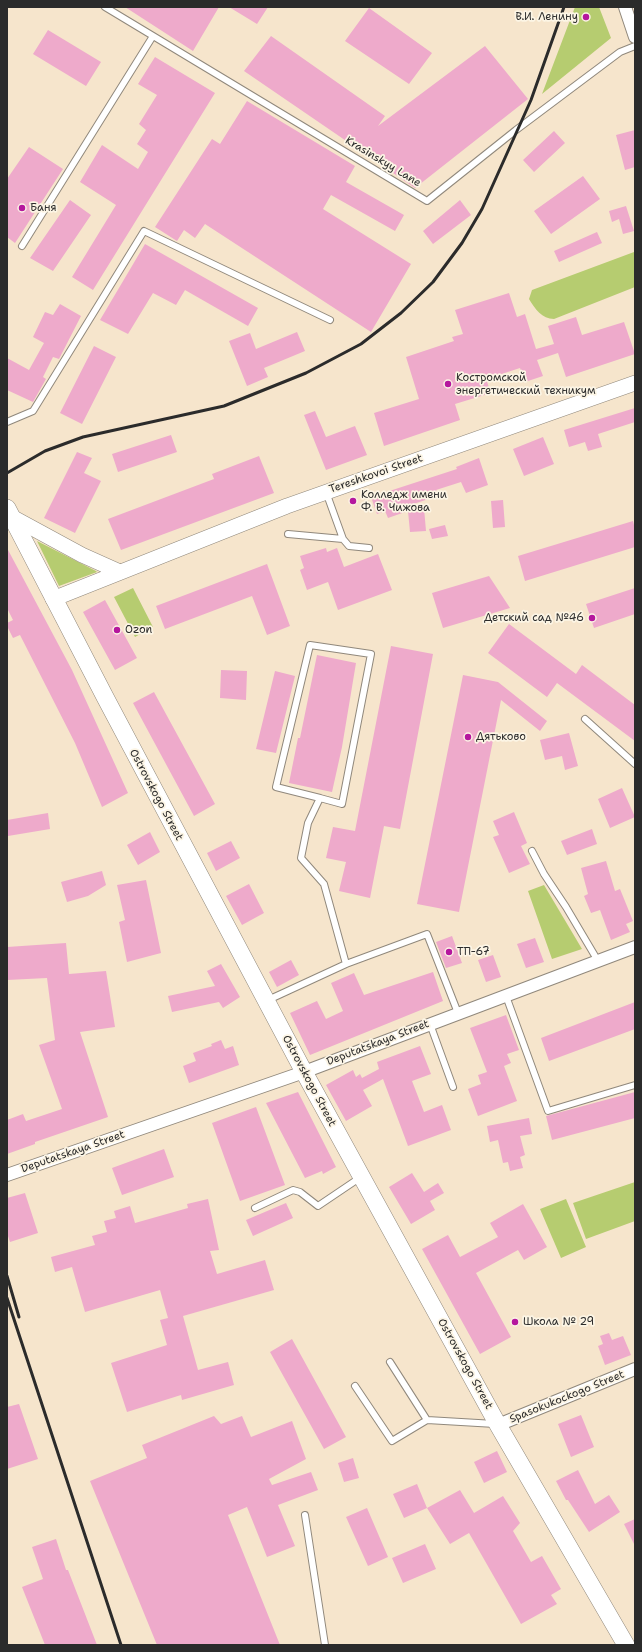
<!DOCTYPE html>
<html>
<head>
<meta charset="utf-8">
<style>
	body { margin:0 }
	#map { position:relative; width:642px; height:1652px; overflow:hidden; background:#f6e5cc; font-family:"Shantell Sans",sans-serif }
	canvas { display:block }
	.frame { position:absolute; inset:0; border:8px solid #2b2b2b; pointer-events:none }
</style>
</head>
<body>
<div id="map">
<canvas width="642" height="1652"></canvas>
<div class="frame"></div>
</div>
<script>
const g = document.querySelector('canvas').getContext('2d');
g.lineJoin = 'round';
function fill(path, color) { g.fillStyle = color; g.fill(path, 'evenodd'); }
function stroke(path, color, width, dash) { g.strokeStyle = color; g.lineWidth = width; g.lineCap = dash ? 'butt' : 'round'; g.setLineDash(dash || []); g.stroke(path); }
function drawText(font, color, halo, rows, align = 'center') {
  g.font = font + ' "Shantell Sans",sans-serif'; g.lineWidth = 3.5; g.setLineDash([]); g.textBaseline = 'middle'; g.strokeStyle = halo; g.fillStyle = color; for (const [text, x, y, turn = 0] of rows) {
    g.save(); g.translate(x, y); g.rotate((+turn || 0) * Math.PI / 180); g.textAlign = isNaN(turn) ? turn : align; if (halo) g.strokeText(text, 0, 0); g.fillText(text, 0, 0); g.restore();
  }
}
fill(new Path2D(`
	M575 7H599L611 38 542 94Z
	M634 252 635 287 554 319C542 319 535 309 529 299L532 290Z
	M37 541 96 571 97 572 59 586Z
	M133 588 153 627 135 637 114 597Z
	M544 885 582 949 552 959 528 891Z
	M635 1182V1221L586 1239 573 1203Z
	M566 1199 586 1247 561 1258 540 1209Z`), '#b6cc70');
fill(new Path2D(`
	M125 7H219L193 51Z
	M229 7H268L257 24Z
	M369 8 432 53 409 84 345 41Z
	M48 30 101 62 86 86 33 54Z
	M271 36 385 116 378 126 485 46 528 99 415 188 244 71Z
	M155 57 215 93 93 290 72 277 116 205 80 182 102 145 138 169 148 152 137 144 146 130 139 124 157 95 138 84Z
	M247 101 355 166 346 182 404 215 395 231 331 195 323 209 411 264 371 332 205 224 195 238 184 230 177 241 155 227 212 139 220 144Z
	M635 130V167L625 170 616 135Z
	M554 131 565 143 534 172 523 160Z
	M29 147 63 169 15 243 7 237V179Z
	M583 176 600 199 551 234 534 211Z
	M70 200 91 215 53 271 30 258Z
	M460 200 471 215 433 244 423 231Z
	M626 206 634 231 623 234 619 219 612 222 609 211Z
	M597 232 602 243 559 262 554 251Z
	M145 244 258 308 248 326 185 290 176 305 153 293 128 334 100 320Z
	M509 293 517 317 525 314 536 349 554 344 548 326 576 317 582 335 624 322 635 354 566 377 558 353 537 360 543 376 525 382 520 368 486 379 491 393 455 404 460 420 384 446 374 413 419 399 406 357 454 341 452 337 463 334 455 310Z
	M60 304 81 316 59 359 53 357 43 377 46 379 33 402 7 390V358L29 370 44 343 33 337 45 312 53 315Z
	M297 332 305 351 264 368 268 377 247 386 229 341 250 333 256 349Z
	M94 346 116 357 82 424 60 413Z
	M635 408V422L598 434 602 447 588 451 585 442 569 447 564 430Z
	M315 411 326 437 355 426 367 455 326 470 304 415Z
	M171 435 177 452 118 472 112 454Z
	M543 437 554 464 524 476 513 449Z
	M77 452 92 458 84 473 101 481 75 533 44 518Z
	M259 456 274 493 121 550 108 519 214 479 212 474Z
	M479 458 488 485 466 493 461 482 436 490 438 496 407 506 424 508 426 531 410 532 408 511 388 518 385 511 377 514 371 497 457 469 456 467Z
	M503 500 505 527 493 528 491 501Z
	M633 521 635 529V547L525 581 518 556Z
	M445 525 448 536 432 539 429 529Z
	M7 548 72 670 128 793 102 807 75 743 20 635 13 638 7 626V623L13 620 7 608Z
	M326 548 327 552 337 548 344 567 378 554 392 590 338 610 328 582 307 590 300 570 304 568 300 556Z
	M267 564 290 626 267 635 252 596 165 629 156 606Z
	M489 576 510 608 443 628 432 593Z
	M635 588V614L594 628 586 604Z
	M105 600 137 658 115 670 83 612Z
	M509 624 576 674 582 665 635 705V741L557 683 547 697 488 653Z
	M391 646 433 654 400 829 384 826 370 898 339 891 346 862 326 858 333 827 355 831Z
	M317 655 356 663 342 747 332 792 289 783 298 738H300Z
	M221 670 247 671 246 700 220 698Z
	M275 671 295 676 276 753 256 749Z
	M463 675 498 682 547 721 540 731 501 700 459 912 417 904Z
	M154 692 215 804 194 816 133 703Z
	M569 733 578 766 565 770 562 756 545 760 540 740Z
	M622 788 635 817 610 828 598 799Z
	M514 812 527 843 521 846 530 864 509 873 493 837 499 835 493 821Z
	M48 813 50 829 8 836 7 820Z
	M592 829 597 844 567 855 561 841Z
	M150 832 160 852 138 865 127 845Z
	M231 841 240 858 216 871 207 853Z
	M606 861 615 891 620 889 633 921 626 924 630 932 611 940 600 910 591 913 584 896 588 894 581 868Z
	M102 871 106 885 88 896 67 902 61 882Z
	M146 880 161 953 127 962 119 922 125 920 117 885Z
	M249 884 264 913 242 925 226 896Z
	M452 936 462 963 446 968 436 942Z
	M535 938 544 962 526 968 517 944Z
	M66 943 69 974 106 971 115 1027 80 1032 108 1117 35 1142V1144L7 1154V1120L23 1114 26 1121 62 1109 39 1045 55 1040 47 978 7 980V947Z
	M493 955 501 977 486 982 478 960Z
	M291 960 299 975 277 987 269 972Z
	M221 964 240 997 223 1008 219 1002 172 1012 168 996 215 986 207 971Z
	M433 972 443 1001 310 1055 290 1013 317 1001 326 1019 343 1011 331 983 354 973 364 995Z
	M635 1002V1029L549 1061 541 1038Z
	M506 1015 519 1050 507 1054 511 1063 504 1066 517 1101 478 1116 468 1089 481 1084 478 1075 487 1072 470 1028Z
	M221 1040 225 1049 233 1046 239 1065 189 1083 183 1066 196 1061 193 1053 212 1046 211 1044Z
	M420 1046 431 1074 412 1081 424 1112 442 1105 451 1130 408 1146 383 1079 363 1090 372 1106 346 1121 326 1085 353 1070 356 1077 360 1074 362 1078 379 1069 377 1062Z
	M298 1092 336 1167 323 1174 322 1171 305 1178 266 1103Z
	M635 1092V1118L552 1140 546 1116Z
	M256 1107 285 1185 240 1201 212 1123Z
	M529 1118 532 1134 520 1136 525 1155 520 1157 523 1168 510 1171 508 1162 503 1163 498 1140 490 1142 487 1126Z
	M164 1149 174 1177 122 1195 112 1168Z
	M412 1173 424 1192 438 1183 444 1193 430 1201 435 1210 411 1224 389 1187Z
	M25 1193 38 1233 10 1242 7 1233V1198Z
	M208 1199 219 1250 210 1251 217 1274 265 1260 274 1290 183 1316 198 1370 228 1362 234 1385 182 1400 181 1395 127 1412 111 1363 167 1345 160 1320 168 1318 160 1290 85 1312 72 1267 55 1272 51 1257 95 1245 92 1236 107 1232 104 1221 116 1218 114 1211 130 1206 135 1223 188 1208 187 1204Z
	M286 1203 293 1218 253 1236 246 1220Z
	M523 1204 547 1247 524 1260 518 1250 476 1273 511 1337 480 1354 422 1249 448 1235 460 1257 498 1237 490 1223Z
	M609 1333 612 1340 623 1336 631 1355 605 1365 598 1346 603 1344 600 1336Z
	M292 1339 346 1437 324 1449 270 1352Z
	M19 1404 38 1459 7 1469V1407Z
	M581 1415 594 1447 571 1457 558 1424Z
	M214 1416 221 1424 242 1416 251 1437 292 1421 306 1459 269 1479 272 1485 311 1472 318 1490 278 1505 295 1546 267 1557 247 1507 228 1515 280 1645H157L90 1481 147 1458 142 1445Z
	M497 1451 507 1472 484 1483 474 1462Z
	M353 1458 359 1478 344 1482 338 1463Z
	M578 1470 595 1504 609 1495 620 1512 589 1532 568 1500H566L556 1481Z
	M417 1484 427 1508 404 1518 393 1494Z
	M460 1490 474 1513 503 1496 520 1523 513 1531 531 1562 542 1556 561 1589 551 1595 557 1604 521 1624 469 1533 450 1544 427 1508Z
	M367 1508 388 1557 368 1566 346 1517Z
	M635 1519V1546L624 1524Z
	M56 1539 66 1570H68L97 1645H45L22 1587 43 1579 32 1547Z
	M425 1544 436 1569 403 1583 392 1558Z`), '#eeaacb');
const service = new Path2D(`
	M105 7 427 201 516 130 620 52 635 46
	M22 246 153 36
	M7 422 33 411 144 231 330 320
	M326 492 343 539
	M288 534 343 539 349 546 369 548
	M585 719 635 764
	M320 798 276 787 310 645 371 654 342 804 320 798 308 823 301 858 324 884 346 964
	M532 851 544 874 566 907 598 961
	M506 996 548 1111 635 1085
	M268 1000 346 964 427 934 458 1013
	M430 1024 453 1087
	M255 1208 293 1190 300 1192 318 1206 361 1177
	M390 1362 427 1420
	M355 1386 392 1441 427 1420 495 1424
	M305 1515 325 1645`);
const minor = new Path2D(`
	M625 7 635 37
	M7 1175 304 1072 635 947
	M498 1425 635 1369`);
const tertiary = new Path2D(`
	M12 517 82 555 120 572
	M53 599 287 506 635 383`);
const secondary = new Path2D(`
	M7 508 105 697 304 1072 498 1425 626 1645`);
stroke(service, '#90887c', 8);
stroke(minor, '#90887c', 14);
stroke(tertiary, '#90887c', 16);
stroke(secondary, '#90887c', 18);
stroke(service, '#fff', 6);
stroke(minor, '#fff', 12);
stroke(tertiary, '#fff', 15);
stroke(secondary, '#fff', 17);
stroke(new Path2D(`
	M7 473 45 451 83 437 224 406 306 373 361 344 401 313 433 282 462 243 482 209 531 100 564 7
	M7 1276 19 1317
	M7 1298 121 1645`), '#2b2b2b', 3);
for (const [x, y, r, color] of [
	[586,17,4,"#b5179e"],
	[22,208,4,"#b5179e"],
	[448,384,4,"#b5179e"],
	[353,501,4,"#b5179e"],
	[592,618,4,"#b5179e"],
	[117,630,4,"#b5179e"],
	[468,737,4,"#b5179e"],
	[449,952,4,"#b5179e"],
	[515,1322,4,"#b5179e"]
]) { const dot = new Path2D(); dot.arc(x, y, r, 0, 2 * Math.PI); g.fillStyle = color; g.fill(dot); stroke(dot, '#fcf5e5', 1.5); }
drawText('11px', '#2b2b2b', '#fcf5e5', [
	["В.И. Ленину",578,17,"right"],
	["Баня",30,208],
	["Костромской",456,378],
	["энергетический техникум",456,391],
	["Колледж имени",361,495],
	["Ф. В. Чижова",361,508],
	["Детский сад №46",584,618,"right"],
	["Ozon",125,630],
	["Дятьково",476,737],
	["ТП-67",457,952],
	["Школа № 29",523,1322]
], 'left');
drawText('11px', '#2b2b2b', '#fcf5e5', [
	["Krasinskyy Lane",383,162,31],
	["Tereshkovoi Street",376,474,-19],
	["Ostrovskogo Street",156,795,62],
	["Deputatskaya Street",378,1043,-21],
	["Ostrovskogo Street",309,1081,62],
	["Deputatskaya Street",73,1152,-19],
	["Ostrovskogo Street",465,1364,61],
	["Spasokukoсkogo Street",567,1397,-22]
]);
</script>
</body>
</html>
